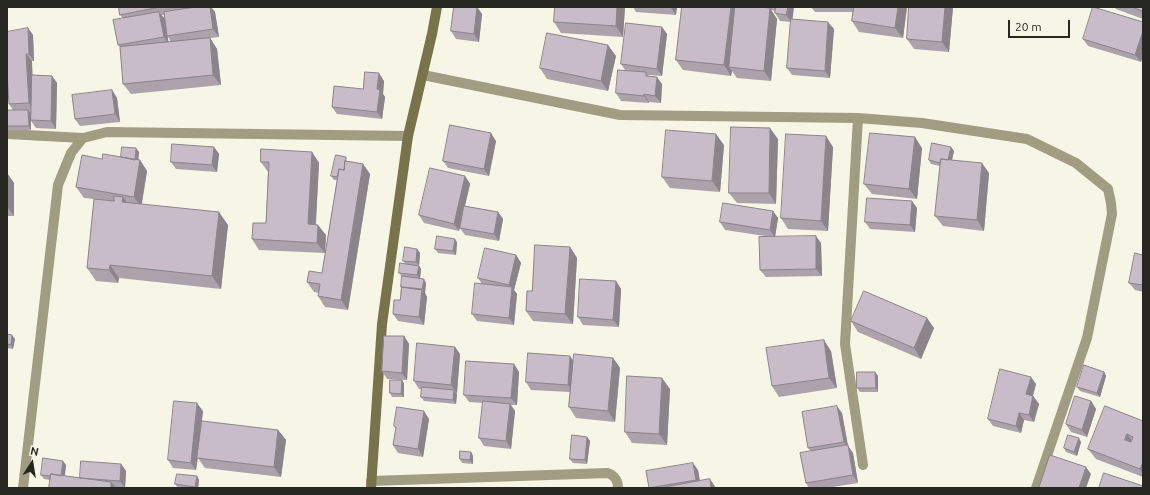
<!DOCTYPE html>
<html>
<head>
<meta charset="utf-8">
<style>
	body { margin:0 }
	#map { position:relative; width:1150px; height:495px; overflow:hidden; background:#f7f5e6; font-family:Ubuntu,sans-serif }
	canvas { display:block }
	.frame { position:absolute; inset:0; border:8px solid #272721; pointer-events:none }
	.north { position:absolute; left:12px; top:443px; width:40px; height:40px; -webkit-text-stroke:3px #f7f5e6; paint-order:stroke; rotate:12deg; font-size:11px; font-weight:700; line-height:16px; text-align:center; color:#272721 }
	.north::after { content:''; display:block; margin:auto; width:14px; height:18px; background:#272721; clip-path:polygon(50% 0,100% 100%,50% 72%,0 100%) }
	.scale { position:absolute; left:1008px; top:20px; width:62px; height:18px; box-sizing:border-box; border:2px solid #272721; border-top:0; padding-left:5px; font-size:12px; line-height:14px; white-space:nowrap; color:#272721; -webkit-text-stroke:3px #f7f5e6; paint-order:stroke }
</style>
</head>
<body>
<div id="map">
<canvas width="1150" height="495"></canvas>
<div class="frame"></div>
<div class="north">N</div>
<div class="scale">20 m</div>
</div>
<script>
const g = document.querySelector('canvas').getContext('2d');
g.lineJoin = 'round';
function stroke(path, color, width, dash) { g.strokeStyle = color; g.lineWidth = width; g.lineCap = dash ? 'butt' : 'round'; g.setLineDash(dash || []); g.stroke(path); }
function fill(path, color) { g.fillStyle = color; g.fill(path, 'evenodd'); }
stroke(new Path2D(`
	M423 75 620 115 858 118 922 123 1027 139 1076 163 1108 189 1111 203 1112 214 1087 338 1036 488
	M858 118 845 344 863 465
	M7 134 83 138
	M371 481 608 473C615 476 618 480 618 488
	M23 488 58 185 71 153 83 138 107 132 408 136`), '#a19d82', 10);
stroke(new Path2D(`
	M371 488 382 324 408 136 432 34 437 7`), '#79734c', 10);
fill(new Path2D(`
	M119 7H211L215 12 219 37 210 38 217 49 221 85 131 94 123 84 120 47 118 45 123 18 120 15ZM161 15H164L165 19ZM168 37 171 42H168Z
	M454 7H477L482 14 479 42 456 39 451 31Z
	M555 7H625L623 37 561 33 554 22Z
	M633 7H677L676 15 636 12Z
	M682 7H794L792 19 834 29 830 78 792 75 787 68 791 22 780 21 775 13V11L771 10 777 19 771 81 737 78 732 71 731 76 683 70 676 60Z
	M811 7H907L903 38 859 32 852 21 853 12H815Z
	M909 7H953L949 52 914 49 907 39Z
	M1114 7H1143V19L1116 9Z
	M1143 22V55L1141 62 1088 46 1083 39Z
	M662 27 667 34 662 76 648 75 649 76 662 84 661 103 649 102V103L621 101 616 93 625 70 621 64Z
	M28 28 33 35 34 61H32V75L52 76 57 83 56 129 36 128 31 121V130H9L7 127V110H13L9 104Z
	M616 56 608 91 547 79 540 68Z
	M384 81 383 94 385 97 382 119 337 114 332 107 363 89Z
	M112 90 117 98 120 122 80 126 75 119Z
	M778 139 776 204 737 203 729 193Z
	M496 141 489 176 448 168 443 161Z
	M724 145 720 192 670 188 662 177Z
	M214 147 219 154 217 172 176 169 171 162Z
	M833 147 828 231 788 229 781 218Z
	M922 148 917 199 872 194 864 184Z
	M954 151 952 160 989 173 984 231 943 226 935 216 940 166 931 164 929 160Z
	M139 152 138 160H140L147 171 142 204 228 225 221 289 119 278 118 283 96 281 87 268 94 199 84 198 76 187 102 159 121 157Z
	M312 152 319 163 316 225 326 235 325 253 259 250 252 239 266 223 268 172 261 162Z
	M349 161 363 164 370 174 348 310 325 307 318 296 319 293 314 292 307 282 322 273 337 180H334L331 176Z
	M7 173 14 183V216H7Z
	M465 176 470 184 465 206 498 212 503 219 499 241 465 235 460 228V226L459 231 424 223 419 215Z
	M917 208 915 232 870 229 865 222Z
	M773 211 778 218 775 237 821 243 822 276 766 277 760 270 772 237 725 230 720 222Z
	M457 242 456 255 438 253 435 249Z
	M570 247 577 258 573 324 533 321 526 311 532 291Z
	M417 249 420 253 419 266 421 269 420 278 426 283 425 293 427 297 424 325 398 321 393 314 400 300 402 277 399 273 406 264 403 261Z
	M516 255 521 263 514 290 517 294 514 325 477 321 472 314 482 284 478 278Z
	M1143 255V292L1135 290 1129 283Z
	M616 281 621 289 619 327 583 325 578 317Z
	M851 321 934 328 921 359 858 332Z
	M7 334 15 339 13 349 7 348Z
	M404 336 409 344 407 380 387 379 382 371Z
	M455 347 460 354 457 393H456L457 394 456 404 424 401 421 397 422 389H419L414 381Z
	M831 351 837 388 779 397 772 386Z
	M613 358 620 368 615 422 576 418 569 407 570 392 531 390 526 382 574 361Z
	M514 364 519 372 517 405H511L515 411 511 449 484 446 479 438 483 403 469 402 464 395Z
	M875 372 878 376V392H860L857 388Z
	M1104 372 1106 376 1100 397 1080 391 1077 387Z
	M402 380 404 384V397H392L390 393Z
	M1036 384 1033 396 1039 404 1034 422 1024 420 1021 433 993 426 988 419Z
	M670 389 667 445 632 443 625 432Z
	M1091 401 1096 409 1087 437 1071 432 1066 424Z
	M203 411 200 438 278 430 286 440 281 477 205 468 198 458 196 470 173 468 168 460Z
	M842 413 848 446 853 453 858 483 826 488H809L806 483 811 451 808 448Z
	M429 419 423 457 398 453 393 445 396 429 394 426Z
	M1143 421V477L1096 459 1088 449Z
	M587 437 590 441 587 464 573 463 570 459Z
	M1081 442 1077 456 1066 452 1064 448Z
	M471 452 473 456V464L462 463 460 459Z
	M121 464 126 471 125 488H49L50 480 44 479 41 475 66 465 65 476 80 478Z
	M698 470 700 481 716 488H649Z
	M197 476 199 480 198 488H178L175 484Z`), '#aba2ab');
fill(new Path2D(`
	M210 7H211L215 12 219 37 213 29Z
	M477 7 482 14 479 42 474 34Z
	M617 7H625L623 37 616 26Z
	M671 7H677L676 15 671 8Z
	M731 7H739L729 67 732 71 731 76 724 65Z
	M788 7H794L792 23 786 15Z
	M898 7H907L903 38 895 28Z
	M945 7H953L949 52 942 42Z
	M770 8 777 19 771 81 764 71Z
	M159 12 165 19 169 45 164 37Z
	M828 22 834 29 830 78 825 71Z
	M662 27 667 34 662 76 657 69Z
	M28 28 33 35 34 61 29 54Z
	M1143 31V55L1141 62 1135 55Z
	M210 38 217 49 221 85 213 75Z
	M608 45 616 56 608 91 601 81Z
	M26 54 32 61 34 110 29 103Z
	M379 73 384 81 383 94 385 97 382 119 377 112V89Z
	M52 76 57 83 56 129 51 121Z
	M657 77 662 84 661 103 655 96Z
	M112 90 117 98 120 122 115 114Z
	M644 94 649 102V103L644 96Z
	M28 110 31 114V130L29 126Z
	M770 128 778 139 776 204 769 193Z
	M491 133 496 141 489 176 484 169Z
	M716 134 724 145 720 192 712 181Z
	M826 136 833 147 828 231 821 221Z
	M915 137 922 148 917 199 909 189Z
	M214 147 219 154 217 172 212 165Z
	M951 147 954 151 950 168 947 164Z
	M136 148 139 152 138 163 135 160Z
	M312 152 319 163 315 235 308 224Z
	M140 160 147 171 141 207 134 197Z
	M982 163 989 173 984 231 977 220Z
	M363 164 370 174 348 310 341 300Z
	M7 173 14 183V216L7 206Z
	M465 176 470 184 459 231 454 224Z
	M123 197 132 210 122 202Z
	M912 201 917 208 915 232 910 225Z
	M773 211 778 218 775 237 770 230Z
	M219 212 228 225 221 289 212 276Z
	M498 212 503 219 499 241 494 234Z
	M318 225 326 235 325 253 317 243Z
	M816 236 821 243 822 276 816 269Z
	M455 239 457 242 456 255 453 251Z
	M570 247 577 258 573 324 565 314Z
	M417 249 420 253 419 266 421 269 420 279 417 275 419 266 416 262Z
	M516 255 521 263 514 290 517 294 514 325 509 318 512 290 509 285Z
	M110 265 119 278 118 283 109 270Z
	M424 279 426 283 425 293 427 297 424 325 419 317Z
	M616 281 621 289 619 327 613 320Z
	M927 318 934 328 921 359 914 348Z
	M12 335 15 339 13 349 11 345Z
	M404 336 409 344 407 380 402 373Z
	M824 340 831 351 837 388 829 378Z
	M455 347 460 354 457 393 451 385Z
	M570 356 575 363 573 392 568 385Z
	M613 358 620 368 615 422 608 411Z
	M514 364 519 372 517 405 511 398Z
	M875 372 878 376V392L876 388Z
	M1104 372 1106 376 1100 397 1097 393Z
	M1031 377 1036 384 1031 402 1026 394Z
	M662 378 670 389 667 445 659 434Z
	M402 380 404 384V397L401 394Z
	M454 390 457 394 456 404 453 400Z
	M1033 396 1039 404 1034 422 1029 415Z
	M1091 401 1096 409 1087 437 1082 430Z
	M197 403 203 411 196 470 191 463Z
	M510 404 515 411 511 449 506 441Z
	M837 406 842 413 848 446 853 453 858 483 853 475 848 449 844 442Z
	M424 411 429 419 423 457 418 449Z
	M1019 413 1024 420 1021 433 1016 426Z
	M278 430 286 440 281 477 274 467Z
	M1127 434 1135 445 1125 440Z
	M587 437 590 441 587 464 585 460Z
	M1079 438 1081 442 1077 456 1074 452Z
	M471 452 473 456V464L470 460Z
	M63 461 66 465 64 481 61 477Z
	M1143 462V473L1140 469Z
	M693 463 698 470 701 488 696 480Z
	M121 464 126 471 125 488 120 481Z
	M1086 467 1091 474 1086 488H1079Z
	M197 476 199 480 198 488H196L195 487Z
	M710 479 716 488H711Z
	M111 482 116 488H111Z`), '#8b848b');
const building = new Path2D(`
	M119 7H160L120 15Z
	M196 7H210L213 29 167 36 164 12Z
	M454 7H477L474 34 451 31Z
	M555 7H617L616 26 554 22Z
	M682 7H731L724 65 676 60Z
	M735 7H760L770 8 764 71 729 67Z
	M776 7H788L786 15 775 13Z
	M854 7H898L895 28 852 21Z
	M909 7H945L942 42 907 39Z
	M1093 7 1143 22V31L1135 55 1083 39Z
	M1132 7H1143V11Z
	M159 12 164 37 118 45 113 20Z
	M791 19 828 22 825 71 787 68Z
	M626 23 662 27 657 69 621 64Z
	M28 28 29 54H26L29 103 9 104 7 72V32Z
	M547 33 608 45 601 81 540 68Z
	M210 38 213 75 123 84 120 47Z
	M618 70 646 72V76L657 77 655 96 644 94V96L616 93Z
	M365 72 379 73 377 89 380 90 377 112 332 107 334 86 363 89Z
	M32 75 52 76 51 121 31 120Z
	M112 90 115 114 75 119 72 95Z
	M7 110H28L29 126H7Z
	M450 125 491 133 484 169 443 161Z
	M731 127 770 128 769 193H729Z
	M666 130 716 134 712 181 662 177Z
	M870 133 915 137 909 189 864 184Z
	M786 134 826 136 821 221 781 218Z
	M932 143 951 147 948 160 941 159 940 163 929 160Z
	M172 144 214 147 212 165 171 162Z
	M122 147 136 148 135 160 121 157Z
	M261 149 312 152 308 224 318 225 317 243 252 239 253 223H266L269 162H261Z
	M103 154 140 160 134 197 76 187 82 155 102 159Z
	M336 155 346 157V161H345L344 170 339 169 337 177 331 176Z
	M941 159 982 163 977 220 935 216Z
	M345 161 363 164 341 300 318 296 320 284 307 282 309 271 322 273 339 169 344 170Z
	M430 168 465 176 454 224 419 215Z
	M114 196 123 197 122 202 219 212 212 276 110 265 109 270 87 268 94 199 114 201Z
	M867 198 912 201 910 225 865 222Z
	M723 203 773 211 770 230 720 222Z
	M464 206 498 212 494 234 460 228Z
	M437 236 455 239 453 251 435 249Z
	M816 236V269L760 270 759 237Z
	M535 245 570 247 565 314 526 311 527 291H532Z
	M405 247 417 249 416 262 403 261Z
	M485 248 516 255 509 285 478 278Z
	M1135 253 1143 255V285L1129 283Z
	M400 263 419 266 417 275 399 273Z
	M402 276 424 279 422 290 401 287Z
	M580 279 616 281 613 320 578 317Z
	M475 283 512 287 509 318 472 314Z
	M402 287 422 289 419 317 393 314 394 300H400Z
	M864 291 927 318 914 348 851 321Z
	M7 334 12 335 11 345 7 344Z
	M384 336H404L402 373 382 371Z
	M824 340 829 378 772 386 766 348Z
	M417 343 455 347 451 385 414 381Z
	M528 353 570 356 568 385 526 382Z
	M574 354 613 358 608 411 569 407Z
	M466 361 514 364 511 398 464 395Z
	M1084 365 1104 372 1097 393 1077 387Z
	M1000 369 1031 377 1026 394 1033 396 1029 415 1019 413 1016 426 988 419Z
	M857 372H875L876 388H857Z
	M627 376 662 378 659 434 625 432Z
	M390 380H402L401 394 390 393Z
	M422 387 454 390 453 400 421 397Z
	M1075 396 1091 401 1082 430 1066 424Z
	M174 401 197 403 191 463 168 460Z
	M483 401 510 404 506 441 479 438Z
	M837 406 844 442 808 448 802 412Z
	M1105 406 1143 421V462L1140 469 1088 449ZM1127 434 1133 437 1131 442 1125 440Z
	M397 407 424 411 418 449 393 445 396 427 394 426Z
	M202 421 278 430 274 467 197 458Z
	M572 435 587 437 585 460 570 459Z
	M1068 435 1079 438 1074 452 1064 448Z
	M848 445 853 475 806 483 800 453Z
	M460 451 471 452 470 460 460 459Z
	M1050 455 1086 467 1079 488H1039Z
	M43 458 63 461 61 476 51 474 50 476 41 475Z
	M81 461 121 464 120 481 80 478Z
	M693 463 696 480 649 488 646 471Z
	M1104 473 1143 486V488H1099Z
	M51 474 111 482V488H49Z
	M177 474 197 476 195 487 175 484Z
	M710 479 711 488H660Z`);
fill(building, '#c7bcc7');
stroke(building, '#8b848b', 1);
</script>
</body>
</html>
